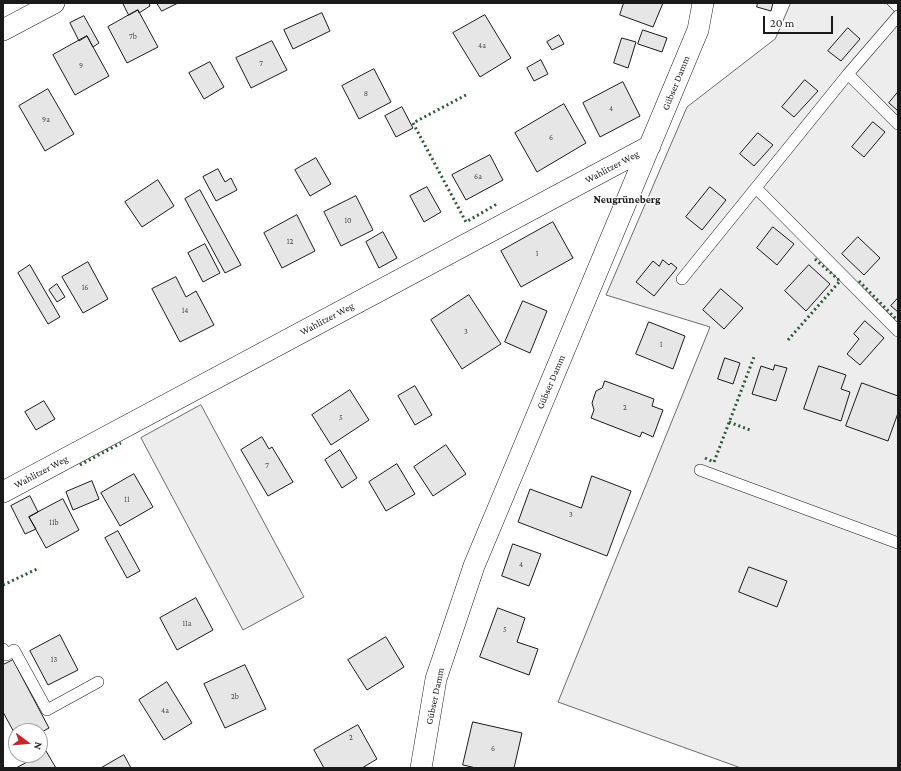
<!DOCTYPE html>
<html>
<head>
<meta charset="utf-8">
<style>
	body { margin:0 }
	#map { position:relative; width:901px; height:771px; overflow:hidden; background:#fff; font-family:"Crimson Pro",serif }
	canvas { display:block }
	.frame { position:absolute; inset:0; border:4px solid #1a1a1a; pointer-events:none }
	.north { position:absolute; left:8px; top:723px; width:40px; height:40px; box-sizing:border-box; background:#fff; border:1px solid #a3a3a3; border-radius:50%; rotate:106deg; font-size:11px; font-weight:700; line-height:16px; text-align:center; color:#1a1a1a }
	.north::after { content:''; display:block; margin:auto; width:14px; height:18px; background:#c62828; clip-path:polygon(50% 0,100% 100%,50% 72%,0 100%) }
	.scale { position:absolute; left:763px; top:16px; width:70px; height:18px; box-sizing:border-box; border:2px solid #1a1a1a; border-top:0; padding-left:5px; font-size:12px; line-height:14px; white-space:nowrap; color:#1a1a1a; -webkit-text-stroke:3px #fff; paint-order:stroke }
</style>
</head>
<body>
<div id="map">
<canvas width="901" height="771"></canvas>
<div class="frame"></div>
<div class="north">N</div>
<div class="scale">20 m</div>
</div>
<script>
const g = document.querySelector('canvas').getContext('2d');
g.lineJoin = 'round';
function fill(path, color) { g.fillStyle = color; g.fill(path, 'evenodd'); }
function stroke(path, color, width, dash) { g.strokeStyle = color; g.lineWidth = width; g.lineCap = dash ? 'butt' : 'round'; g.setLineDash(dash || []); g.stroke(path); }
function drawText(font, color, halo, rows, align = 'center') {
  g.font = font + ' "Crimson Pro",serif'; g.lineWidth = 3; g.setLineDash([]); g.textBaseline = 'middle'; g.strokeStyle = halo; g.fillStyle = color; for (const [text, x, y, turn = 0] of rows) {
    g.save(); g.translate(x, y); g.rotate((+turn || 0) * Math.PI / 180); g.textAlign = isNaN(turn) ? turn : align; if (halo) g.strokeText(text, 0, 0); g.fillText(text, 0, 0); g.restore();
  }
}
const green = new Path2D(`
	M791 3H886L898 15V768H741L558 702 710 327 606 295 687 107 775 39Z
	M201 405 304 597 243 630 141 438Z`);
fill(green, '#ededed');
stroke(green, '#6a6a6a', 1);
const building = new Path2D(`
	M123 3H149L150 6 139 13 138 10 129 15Z
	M157 3H178L162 11Z
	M624 3H663L653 27 620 15Z
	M758 3H773L771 11 757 7Z
	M138 10 158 47 127 63 108 27Z
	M322 13 330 31 293 49 284 30Z
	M485 15 511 58 480 77 453 33Z
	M84 16 99 43 93 47 87 36 79 41 70 23Z
	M848 28 860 39 841 61 828 51Z
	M643 30 667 38 662 52 638 44Z
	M559 35 564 44 552 50 547 42Z
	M87 36 109 76 75 95 53 55Z
	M622 38 636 42 628 68 614 63Z
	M272 41 287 70 251 88 236 58Z
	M541 60 548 74 534 81 527 68Z
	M210 62 224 87 204 99 189 73Z
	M374 69 391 102 359 119 342 86Z
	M805 80 818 91 794 117 782 107Z
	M623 82 640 116 600 137 583 103Z
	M48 89 74 134 45 151 19 106Z
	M898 92V111L889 103Z
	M564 104 586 143 537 172 515 133Z
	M402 107 413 128 396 137 385 116Z
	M873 122 885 132 864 157 852 147Z
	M758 133 773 145 754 166 740 154Z
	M490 155 503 180 466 200 452 175Z
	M316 158 331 184 310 196 295 170Z
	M218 169 225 182 231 178 237 190 216 201 203 177Z
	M158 180 174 206 142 227 125 202Z
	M427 187 441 212 424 222 410 196Z
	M710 187 726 200 702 230 686 217Z
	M200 190 241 265 225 273 185 199Z
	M356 196 373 230 341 246 324 212Z
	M297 215 315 251 282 268 264 233Z
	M553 222 573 258 521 287 501 251Z
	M773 227 794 244 777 265 757 248Z
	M383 232 397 258 379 268 366 242Z
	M858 237 880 258 864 275 842 254Z
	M205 244 220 273 203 282 188 253Z
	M663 260 669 265 671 263 677 268 654 296 636 282 653 261 659 266Z
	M88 262 108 299 83 313 62 277Z
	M30 265 60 317 48 324 18 273Z
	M809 265 830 284 806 311 785 291Z
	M176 277 186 297 196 291 214 325 180 342 152 289Z
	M57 284 65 297 57 302 49 290Z
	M721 289 743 308 724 329 703 310Z
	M469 295 501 344 462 369 431 320Z
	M898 298V312L891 306Z
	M523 301 547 311 530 353 505 342Z
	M865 321 884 338 860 365 847 354 859 339 854 334Z
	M649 322 685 336 673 369 636 354Z
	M725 358 740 363 733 384 718 379Z
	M775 365 787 368 776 401 752 394 761 366 773 370Z
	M819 366 846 375 841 389 850 392 841 421 804 409Z
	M605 381 654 399 652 406 663 410 653 437 642 432 640 437 591 418 594 410 592 403 596 391 602 388Z
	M862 383 898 396V413L888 441 846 426Z
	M415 386 432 415 415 425 398 396Z
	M350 390 369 420 331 445 312 415Z
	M44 401 55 419 36 430 25 412Z
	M262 437 269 449 272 447 293 482 268 496 241 450Z
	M446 445 466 474 433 496 414 467Z
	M340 450 357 478 342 488 325 460Z
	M397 464 415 494 386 511 369 482Z
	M134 474 153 507 120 526 101 493Z
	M592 476 631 491 607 556 518 522 530 489 581 508Z
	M92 481 99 499 73 510 66 492Z
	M30 496 38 512 29 517 36 529 25 534 11 506Z
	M63 499 79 530 46 548 29 517Z
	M118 531 140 571 127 578 105 538Z
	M513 544 541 554 529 586 502 576Z
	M749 567 787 581 777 607 739 592Z
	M196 598 213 630 177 650 160 618Z
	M498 608 525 618 517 642 538 649 529 675 480 657Z
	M60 635 78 670 48 685 30 651Z
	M386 637 404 667 367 690 348 660Z
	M13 660 49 728 40 733V731H16V736L3 712V665Z
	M245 665 266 709 225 728 204 684Z
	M167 682 192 723 164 740 139 700Z
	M473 722 522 733 514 768H476L463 765Z
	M358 725 377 759 362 768H324L314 750Z
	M46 751 56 768H16L40 755Z
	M124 755 131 768H101Z`);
fill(building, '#e6e6e6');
stroke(building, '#1a1a1a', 1);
const service = new Path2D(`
	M848 74 898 124
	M756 188 898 331
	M682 279 848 74 898 16
	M700 470 898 543
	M3 649 6 655 14 650 47 710 98 682`);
const minor = new Path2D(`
	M3 30 54 3
	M3 492 650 146
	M421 768 436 679 474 566 698 30 703 3`);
stroke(service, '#1a1a1a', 12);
stroke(minor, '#1a1a1a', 22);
stroke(service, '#fff', 11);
stroke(minor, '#fff', 21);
stroke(new Path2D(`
	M466 95 413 123 466 222 497 204
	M859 281 898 321
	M788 340 840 281 815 259
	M729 422 750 430
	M705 458 714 462 754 357
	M80 465 121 443
	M3 585 37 569`), '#2b5a34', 3, [2, 3]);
drawText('8px', '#4d4d4d', null, [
	["7b",133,37],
	["4a",482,46],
	["7",261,64],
	["9",81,66],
	["8",366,94],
	["4",611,109],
	["9a",46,120],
	["6",551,138],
	["6a",478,177],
	["10",348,221],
	["12",290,242],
	["1",537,254],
	["16",85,288],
	["14",185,311],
	["3",466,332],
	["1",661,345],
	["2",625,408],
	["5",341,418],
	["7",267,466],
	["11",127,500],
	["3",571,515],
	["11b",54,523],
	["4",521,565],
	["11a",187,624],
	["5",505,630],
	["13",54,660],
	["2b",235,697],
	["4a",165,711],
	["2",351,738],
	["6",493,749]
]);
drawText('10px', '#1a1a1a', '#fff', [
	["Gübser Damm",676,83,-68],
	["Wahlitzer Weg",612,167,-28],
	["Wahlitzer Weg",327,319,-28],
	["Gübser Damm",551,382,-67],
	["Wahlitzer Weg",41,472,-28],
	["Gübser Damm",435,696,-78]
]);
drawText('bold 11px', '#1a1a1a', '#fff', [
	["Neugrüneberg",627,200]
]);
</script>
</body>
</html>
